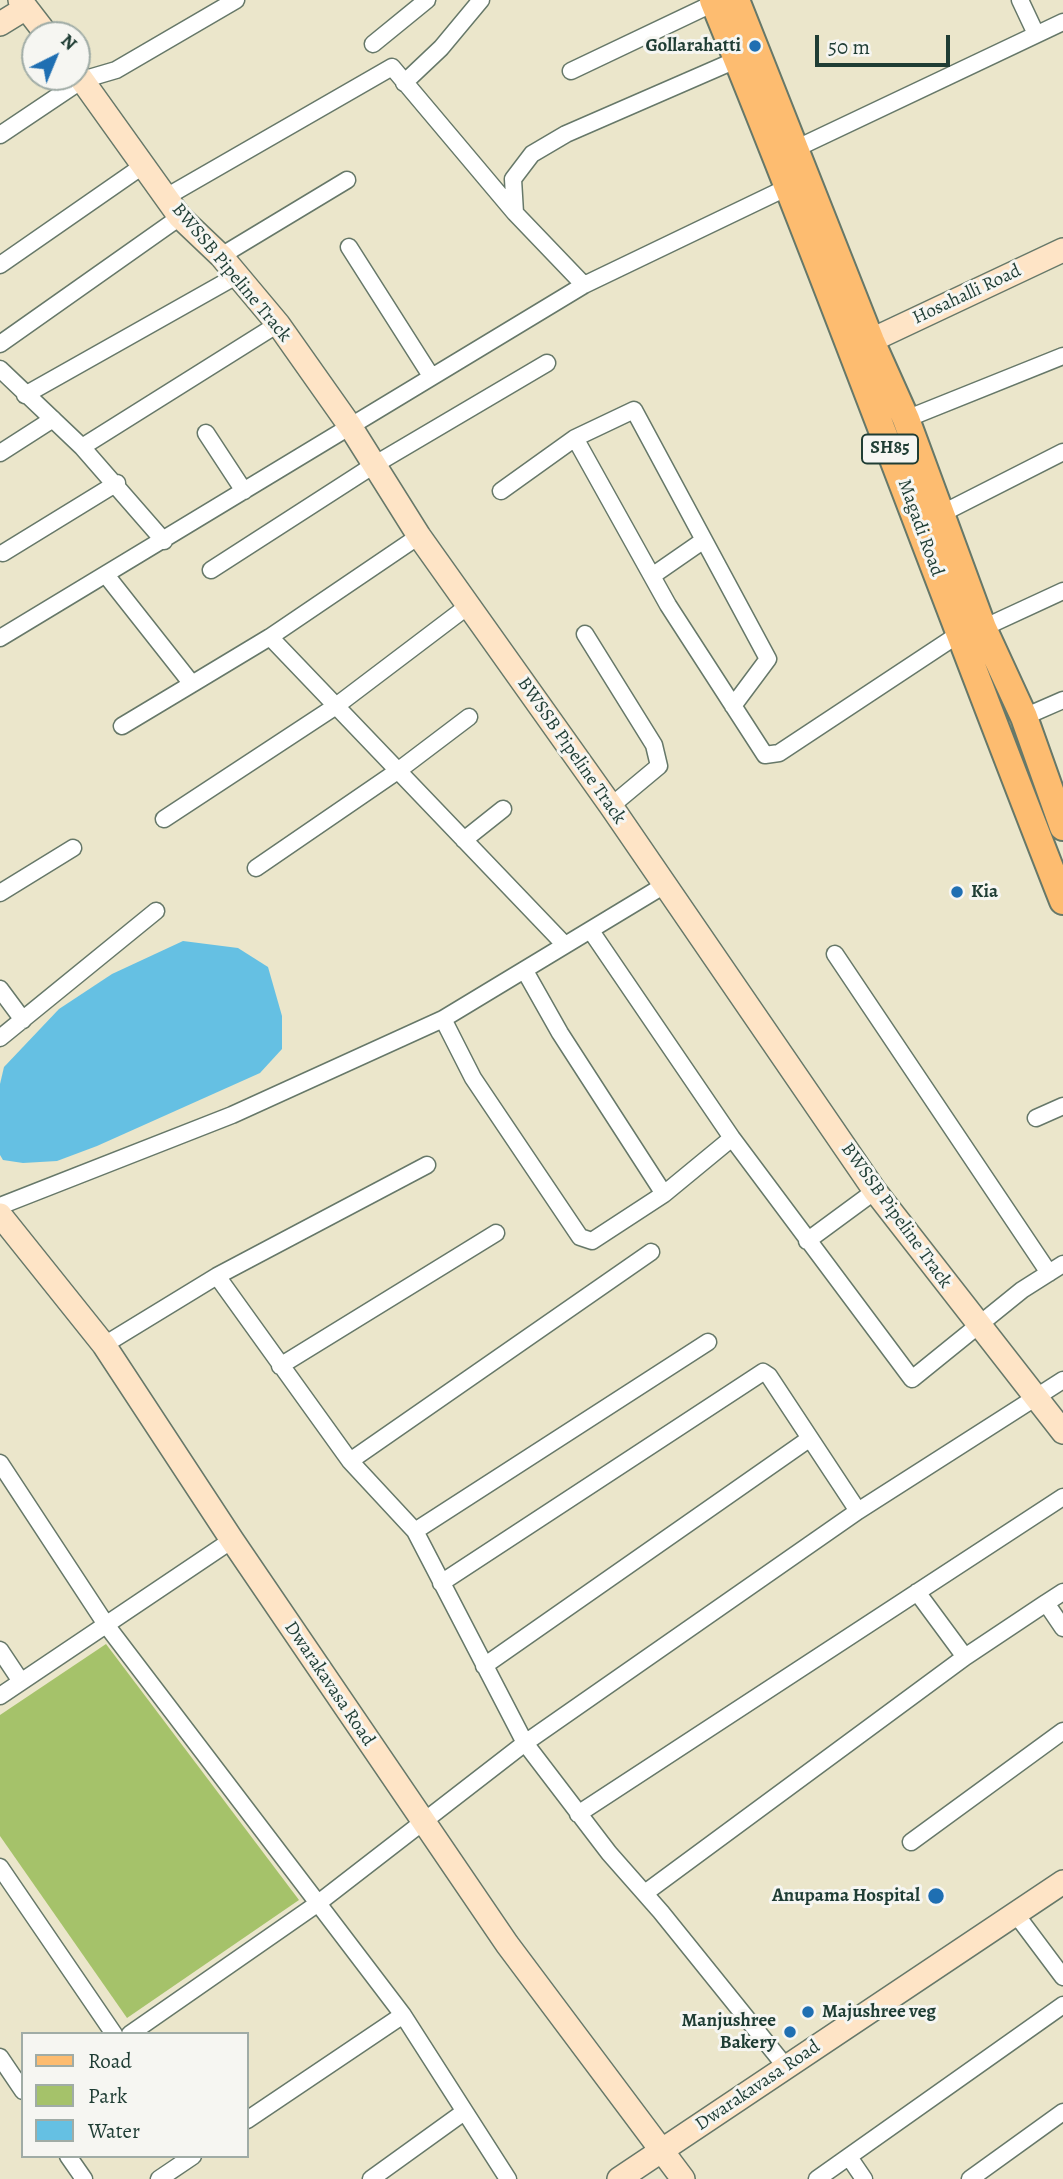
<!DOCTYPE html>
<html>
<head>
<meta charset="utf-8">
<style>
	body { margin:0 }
	#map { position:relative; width:1063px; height:2179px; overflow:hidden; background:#ebe6cb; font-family:Alegreya,serif }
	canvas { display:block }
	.legend { position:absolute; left:21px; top:2032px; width:228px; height:126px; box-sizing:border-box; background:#f6f6f2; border:2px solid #a0aca6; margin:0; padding:9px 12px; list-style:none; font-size:21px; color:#1f3d34 }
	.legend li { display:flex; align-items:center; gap:14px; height:35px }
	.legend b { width:35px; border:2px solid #a0aca6 }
	.north { position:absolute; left:21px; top:21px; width:70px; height:70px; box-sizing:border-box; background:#f6f6f2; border:2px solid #a0aca6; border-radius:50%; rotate:43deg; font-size:19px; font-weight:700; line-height:28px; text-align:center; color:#1f3d34 }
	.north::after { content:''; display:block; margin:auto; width:24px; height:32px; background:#1f6fb2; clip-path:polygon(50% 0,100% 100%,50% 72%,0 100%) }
	.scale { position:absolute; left:815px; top:35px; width:135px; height:32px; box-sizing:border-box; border:4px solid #1f3d34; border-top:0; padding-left:9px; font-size:21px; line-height:24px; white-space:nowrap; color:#1f3d34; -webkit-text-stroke:5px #f6f6f2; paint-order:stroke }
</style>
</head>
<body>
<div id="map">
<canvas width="1063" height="2179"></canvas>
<ul class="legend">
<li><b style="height:9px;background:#fdbc70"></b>Road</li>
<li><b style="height:19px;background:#a5c26a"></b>Park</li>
<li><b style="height:19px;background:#65c0e3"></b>Water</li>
</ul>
<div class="north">N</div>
<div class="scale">50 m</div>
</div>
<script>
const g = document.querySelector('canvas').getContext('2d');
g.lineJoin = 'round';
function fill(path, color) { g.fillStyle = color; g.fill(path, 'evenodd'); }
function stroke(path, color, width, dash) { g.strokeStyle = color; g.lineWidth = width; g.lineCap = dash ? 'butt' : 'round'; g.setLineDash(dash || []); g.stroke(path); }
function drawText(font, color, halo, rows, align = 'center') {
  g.font = font + ' Alegreya,serif'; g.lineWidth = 6; g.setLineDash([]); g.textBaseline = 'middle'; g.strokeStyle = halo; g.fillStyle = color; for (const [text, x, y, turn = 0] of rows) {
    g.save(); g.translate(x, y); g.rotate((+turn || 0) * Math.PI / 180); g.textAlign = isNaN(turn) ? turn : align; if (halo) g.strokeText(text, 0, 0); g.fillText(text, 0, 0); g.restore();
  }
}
fill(new Path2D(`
	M106 1644 299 1900 127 2018 0 1836V1715Z`), '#a5c26a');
fill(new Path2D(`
	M183 941 238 948 268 967 282 1016V1049L260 1073 97 1146 57 1161 23 1163 3 1160 0 1155V1084L4 1067 59 1009 112 974Z`), '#65c0e3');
const street = new Path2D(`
	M1020 0 1036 34
	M373 44 427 0
	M571 71 714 3
	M404 83 441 48 481 0
	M0 135 82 80 116 70 236 0
	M795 149 1063 22
	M166 197 392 67 515 213 584 285
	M515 213 513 179 532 154 566 134 736 60
	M349 247 431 376
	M221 256 347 180
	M0 265 144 165
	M0 344 180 217
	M0 369 82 447 164 541
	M25 395 238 275
	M906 419 1063 356
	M206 433 244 491
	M575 438 668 605 765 755 779 753 959 634
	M82 447 278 324
	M0 453 53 419
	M501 491 575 438 634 410 768 659 733 706
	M939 515 1063 452
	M3 553 117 483
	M211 570 374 465 547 363
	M106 575 192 684 122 726
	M652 576 704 540
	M983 628 1063 591
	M585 634 654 745 659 766 611 806
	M270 637 564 944
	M0 638 584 285 788 187
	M192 684 270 637 419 536
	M1024 717 1063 700
	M164 819 336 706 468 606
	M464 840 503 809
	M256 868 399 770 469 717
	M0 893 73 848
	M591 931 732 1138 912 1379 1022 1290 1063 1264
	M835 954 1049 1273
	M525 971 560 1033 664 1194
	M0 989 23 1020
	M443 1019 473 1078 580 1237 592 1241 664 1194 732 1138
	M0 1038 156 911
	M1036 1118 1063 1106
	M0 1206 232 1115 443 1019 663 886
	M807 1241 875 1191
	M217 1276 427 1165
	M104 1345 217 1276 350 1461 415 1531 525 1743 609 1853 661 1912 786 2067
	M280 1366 496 1233
	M350 1461 651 1252
	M0 1463 107 1626 403 2015 508 2179
	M415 1531 708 1342
	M441 1583 763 1372 769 1376 858 1511
	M917 1592 965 1657
	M1046 1603 1063 1592
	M0 1650 20 1680
	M484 1666 809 1439
	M0 1696 232 1540
	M578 1814 1063 1497
	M911 1842 1063 1731
	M0 1867 114 2034
	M645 1893 965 1657 1046 1603 1063 1628
	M1015 1913 1063 1977
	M130 2034 317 1904 525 1743 858 1511 1063 1380
	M0 2057 23 2091
	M247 2120 403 2015
	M68 2156 84 2179
	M849 2157 864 2179
	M159 2179 193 2156
	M371 2179 464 2112
	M817 2179 1063 2005
	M970 2179 1063 2112`);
const secondary = new Path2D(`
	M20 0 47 35
	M0 24 26 8
	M77 73 180 217 221 256 278 324 350 426 419 536 611 806 875 1191 1063 1432
	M857 347 1063 250
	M0 1215 104 1345 232 1540 507 1944 683 2179
	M619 2179 1063 1882`);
const primary = new Path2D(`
	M713 0C835 298 945 601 1063 901
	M736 0 871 341 906 419 983 628 1024 717 1063 827`);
stroke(street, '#667869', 19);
stroke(secondary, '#667869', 26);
stroke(primary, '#667869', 30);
stroke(street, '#fff', 16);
stroke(secondary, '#fee4c6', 23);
stroke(primary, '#fdbc70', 26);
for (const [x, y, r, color] of [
	[755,46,7,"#1f6fb2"],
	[957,892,7,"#1f6fb2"],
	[936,1896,9,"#1f6fb2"],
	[808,2012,7,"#1f6fb2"],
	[790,2032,7,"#1f6fb2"]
]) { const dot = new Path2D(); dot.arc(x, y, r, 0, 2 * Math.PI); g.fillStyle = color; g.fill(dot); stroke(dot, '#f6f6f2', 2.5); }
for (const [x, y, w] of [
	[890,449,56]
]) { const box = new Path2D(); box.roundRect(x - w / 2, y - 14.5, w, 29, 5); g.fillStyle = '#f6f6f2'; g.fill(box); stroke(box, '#1f3d34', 2); }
drawText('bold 18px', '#1f3d34', null, [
	["SH85",890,449]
]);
drawText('bold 19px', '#1f3d34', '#f6f6f2', [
	["Gollarahatti",741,46],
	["Kia",971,892,"left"],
	["Anupama Hospital",920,1896],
	["Majushree veg",822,2012,"left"],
	["Manjushree",776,2021],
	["Bakery",776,2043]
], 'right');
drawText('19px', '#1f3d34', '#f6f6f2', [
	["BWSSB Pipeline Track",231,273,50],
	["Hosahalli Road",967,295,-25],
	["Magadi Road",920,528,70],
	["BWSSB Pipeline Track",571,751,55],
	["BWSSB Pipeline Track",896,1216,54],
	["Dwarakavasa Road",329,1684,56],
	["Dwarakavasa Road",758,2086,-34]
]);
</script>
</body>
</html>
